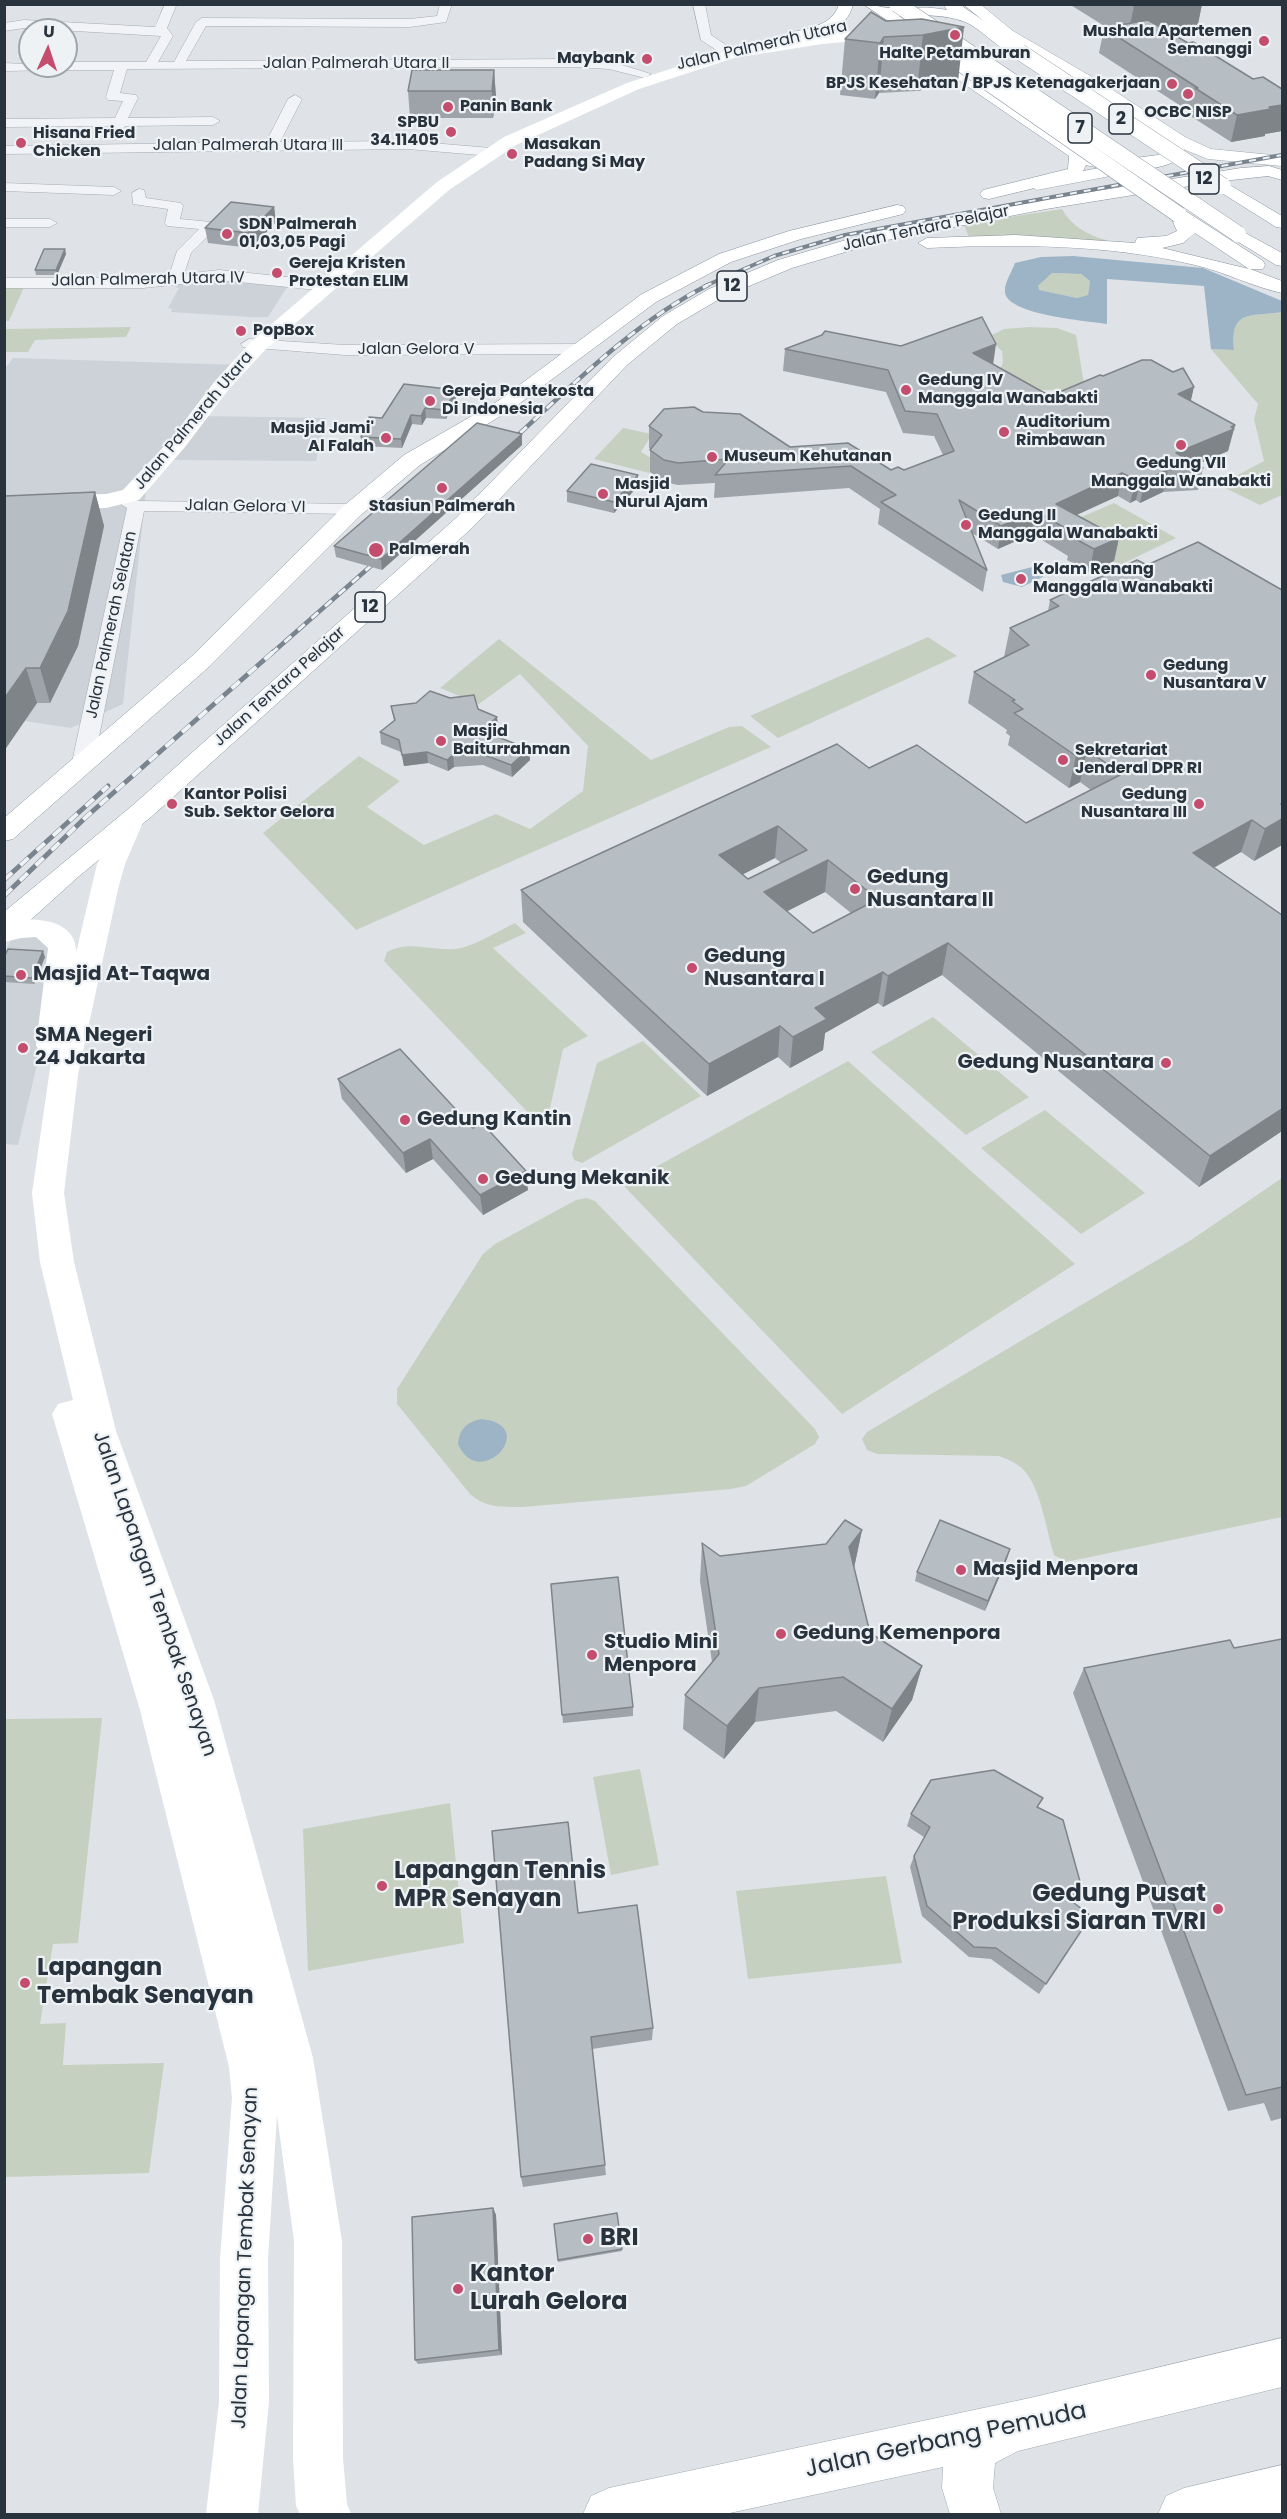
<!DOCTYPE html>
<html>
<head>
<meta charset="utf-8">
<style>
	body { margin:0 }
	#map { position:relative; width:1287px; height:2519px; overflow:hidden; background:#dfe3e7; font-family:Poppins,sans-serif }
	canvas { display:block }
	.frame { position:absolute; inset:0; border:6px solid #29333d; pointer-events:none }
	.north { position:absolute; left:18px; top:18px; width:60px; height:60px; box-sizing:border-box; background:#eef2f5; border:2px solid #9fa6ab; border-radius:50%; rotate:3deg; font-size:16px; font-weight:700; line-height:24px; text-align:center; color:#29333d }
	.north::after { content:''; display:block; margin:auto; width:21px; height:27px; background:#c44c6c; clip-path:polygon(50% 0,100% 100%,50% 72%,0 100%) }
</style>
</head>
<body>
<div id="map">
<canvas width="1287" height="2519"></canvas>
<div class="frame"></div>
<div class="north">U</div>
</div>
<script>
const g = document.querySelector('canvas').getContext('2d');
g.lineJoin = 'round';
function fill(path, color) { g.fillStyle = color; g.fill(path, 'evenodd'); }
function stroke(path, color, width, dash) { g.strokeStyle = color; g.lineWidth = width; g.lineCap = dash ? 'butt' : 'round'; g.setLineDash(dash || []); g.stroke(path); }
function drawText(font, color, halo, rows, align = 'center') {
  g.font = font + ' Poppins,sans-serif'; g.lineWidth = 4.5; g.setLineDash([]); g.textBaseline = 'middle'; g.strokeStyle = halo; g.fillStyle = color; for (const [text, x, y, turn = 0] of rows) {
    g.save(); g.translate(x, y); g.rotate((+turn || 0) * Math.PI / 180); g.textAlign = isNaN(turn) ? turn : align; if (halo) g.strokeText(text, 0, 0); g.fillText(text, 0, 0); g.restore();
  }
}
fill(new Path2D(`
	M179 278 289 284 268 317H250L171 312 172 309 168 308 179 288 175 287Z
	M13 358 242 365 207 416 326 418 316 461 174 460 146 491 123 704 71 728 5 718 4 370Z
	M13 936 67 937 18 1145 5 1144V952Z`), '#cdd2d9');
fill(new Path2D(`
	M1062 209C1071 226 1088 235 1106 240L1105 242 1060 238H969L964 224Z
	M1052 273 1081 274 1090 281 1088 295 1077 298 1038 290V286Z
	M4 287H24L9 321H5Z
	M1282 312V495L1260 505 1219 485 1264 461 1254 419 1258 404 1211 349 1233 350C1229 308 1253 317 1282 312Z
	M131 327 126 337 35 340 28 352H5V329Z
	M1029 327 1057 328 1076 335 1085 390H1036L1000 370 1003 362 1002 351 990 341V336L1004 329Z
	M623 428 652 434 641 452 658 462 649 473 594 459Z
	M1114 503 1176 538 1120 565 1056 528Z
	M928 637 957 656 778 738 750 716Z
	M499 639 651 760 729 727 742 726 771 747 356 930 263 833 359 756 400 781 367 807 424 845 496 814 530 829 583 791 588 746 520 674 479 704 440 688Z
	M515 923 526 933 493 948 588 1036 563 1049 547 1122 543 1124 536 1121 384 961 387 952C409 940 431 951 455 949 471 948 500 930 515 923Z
	M933 1017 1029 1097 966 1135 871 1052Z
	M643 1041 701 1096 582 1163 574 1160 572 1154 597 1063Z
	M848 1061 1075 1264 842 1414 623 1185Z
	M1045 1110 1145 1193 1081 1234 981 1148Z
	M1282 1178V1517L1066 1562 1054 1555C1047 1532 1041 1492 1027 1474 1020 1464 1009 1460 999 1456L877 1454 867 1450 862 1439 867 1432 1191 1240Z
	M587 1198 595 1201 815 1429 819 1437 815 1444 746 1486 731 1489 523 1507C502 1507 486 1508 470 1494L397 1404V1389L483 1254 495 1244 576 1200Z
	M102 1718 78 1943 53 1944 40 2024 66 2023 63 2065 164 2063 149 2173 5 2177V1719Z
	M640 1769 659 1865 611 1875 593 1777Z
	M450 1803 464 1943 308 1971 303 1829Z
	M886 1876 902 1963 748 1979 736 1891Z`), '#c6d0c1');
fill(new Path2D(`
	M1073 256 1203 268 1282 301V312C1253 317 1229 308 1234 350L1211 349 1204 286 1107 279V324C1090 321 1002 315 1005 290 1005 282 1012 271 1015 263L1041 257ZM1052 273 1081 274 1090 281 1088 295 1077 298 1039 290 1038 286Z
	M1048 563 1059 569 1022 587 1003 582 1001 575Z
	M481 1419C542 1425 479 1493 458 1444 459 1429 467 1422 481 1419Z`), '#9cb4c5');
const minor = new Path2D(`
	M165 4 176 6 167 28 173 36 158 62H174L196 22 202 18 410 19 437 16 440 4H452L446 22 410 27 206 26 186 61 576 59 609 61 651 74 645 78 609 69 576 67 127 69 120 93 136 95 138 98 128 118 213 117 220 121 213 125 125 126 118 139 113 140 106 136 111 126 4 127V119L115 118 123 101 108 100 106 97 114 70H66L60 67 54 70 4 71V63L66 66V62H146L161 36 24 28 4 31V23L24 20 155 27Z
	M693 4H705L711 35 735 51V57H727L701 40Z
	M295 95 302 99 280 142 408 141 491 148 498 152 491 156 408 149 4 154V146L266 142 288 99Z
	M4 183 114 187 121 191 114 195 4 191Z
	M139 189 144 190 146 198 181 203 183 206 180 219 211 222 218 226 191 253 184 274 219 270 327 281 335 286 327 291 219 280 143 288H4V278H143L169 276 177 251 199 229 167 226 165 223 168 209 133 204 132 193Z
	M4 219H50L57 223 50 227H4Z
	M249 339 345 345 582 344 590 349 582 354 345 355 243 347 241 344Z
	M120 493 139 501 354 504 363 509 354 514 144 511 94 762 90 767H76L72 762 127 508 111 498Z`);
const primary = new Path2D(`
	M963 4H980L1013 31 1099 81 1185 137 1211 149 1282 156V166L1208 159 1173 145 1087 87 1003 37Z
	M1146 159 1154 164 1152 168 1037 190 1028 185 1037 180Z
	M1282 2338V2387L1018 2451 995 2463 993 2488 1001 2514H950L942 2488 943 2467 725 2514H583L591 2496 609 2488 1030 2398Z
	M1282 2465V2514H1158L1166 2496 1184 2488Z`);
const trunk = new Path2D(`
	M839 4H853C847 32 818 35 795 41L787 36 790 33C808 28 833 26 839 4Z
	M863 4C873 4 882 8 891 8 911 8 927 6 947 10L943 4H959L1025 49 1028 52 1025 55C1007 60 982 28 965 22 945 14 920 15 899 16L937 41 940 44 932 49 1092 156 1128 159 1158 155 1167 151 1173 137 1179 136 1187 141C1185 148 1182 157 1175 161 1155 173 1108 171 1086 165L1080 177 989 199 983 198 980 194 983 190 1068 169 1069 156 916 51 913 48 921 43Z
	M1269 166 1282 170V180L1268 176 1223 181 1282 216V228L1276 227 1217 190 1214 186 1221 181 1046 209 882 241 792 268 723 297 677 324 627 365 472 528 151 817 78 877 14 935 4 937V912L133 805 456 518 613 357 663 316 709 289 778 260 873 232 1046 199 1241 168Z
	M897 205 903 206 906 210 903 214 801 239 731 262 656 302 512 409 420 465 362 514 210 666 13 839 4 841V818L192 656 346 504 404 455 498 401 642 294 719 254 789 231Z
	M1179 210 1187 212 1263 261 1265 265 1263 269H1250L1282 281V293C1253 287 1225 272 1195 265 1108 244 1017 244 927 248L918 243 927 238 1016 235 1135 243 1137 238 1166 236 1177 231 1170 215ZM1195 233 1249 269 1162 248 1183 243Z`);
const motorway = new Path2D(`
	M1238 229 1282 253V266L1276 265 1232 238 1229 234 1232 230Z`);
stroke(minor, '#a5abb1', 1);
stroke(primary, '#9fa9b2', 1);
stroke(trunk, '#87929d', 1);
stroke(motorway, '#87929d', 1);
fill(minor, '#f1f3f6');
fill(new Path2D(`
	M867 30 891 32 899 37 891 42 867 40 822 44 734 58 639 89 516 145 449 190 266 349 229 389 185 447 139 500 106 508 4 511V497L106 494 123 490 171 439 215 381 252 341 437 182 504 137 627 83 726 51 822 34Z
	M131 812 140 814 144 820 125 864 118 889 78 1075 64 1193 74 1262 116 1431 214 1700 313 2058 342 2241 343 2458 347 2504 351 2514H300L296 2506 293 2458 294 2241 277 2115 268 2259 269 2402 258 2514H206L219 2402 220 2259 232 2098 229 2067 140 1710 52 1414 58 1404 73 1400 40 1262 32 1193 52 1055 40 1053 36 1045 48 948 36 937 21 938 4 942V923C27 916 78 917 76 953L97 864 118 820 122 814Z`), '#fff');
fill(primary, '#fff');
fill(trunk, '#fff');
fill(motorway, '#fff');
const railFar2 = new Path2D(`
	M705 286 774 256 845 235 1282 155`);
const railFar1 = new Path2D(`
	M507 445C570 388 631 324 708 285
	M271 654 381 557`);
const rail = new Path2D(`
	M4 880 108 786
	M4 896 86 817 273 652`);
stroke(railFar2, '#79848f', 4);
stroke(railFar1, '#79848f', 4.5);
stroke(rail, '#79848f', 5);
stroke(railFar2, '#eef2f5', 2, [7]);
stroke(railFar1, '#eef2f5', 3, [9]);
stroke(rail, '#eef2f5', 4, [11]);
const trunkBridge = new Path2D(`
	M1020 52 1223 186
	M947 54 1179 215`);
const motorwayBridge = new Path2D(`
	M897 4 1238 234`);
stroke(trunkBridge, '#87929d', 17, []);
stroke(motorwayBridge, '#87929d', 17, []);
stroke(trunkBridge, '#fff', 16);
stroke(motorwayBridge, '#fff', 16);
fill(new Path2D(`
	M1069 4H1202L1197 29 1171 33 1253 79 1282 89V131L1265 134V136L1231 142 1189 115 1190 112 1099 53 1104 28 1106 27Z
	M922 19 958 82 917 91 879 93 875 99 840 95 845 39 886 21Z
	M494 70 496 97 493 118H410L408 91Z
	M274 207 276 222 251 248 208 243 205 228Z
	M66 254 57 275H36L35 270Z
	M785 349 993 364 1050 396 1103 376 1191 401 1235 425 1228 451 1197 464 1203 468 1198 490 1163 492 1140 503 1136 500 1130 503 1118 496 1076 515 1119 538 1114 561 1089 572 1067 560 1068 556 1032 534 998 549 972 533 987 570 983 592 878 524 880 509 849 488 714 498 715 483 678 485 664 482 650 472V449L649 448V426L703 412 790 447 891 470H904L943 455 934 436 903 433 886 392 783 371Z
	M456 390V399L446 419 426 418 422 425 412 424 402 448 362 446 361 437Z
	M522 445 382 570 336 557 334 546Z
	M638 486 614 513 567 502V491Z
	M95 492 104 526 78 646 50 703H37L4 751V499Z
	M1137 560 1282 845 1254 861 1241 852 1214 868 1282 915V1131L1199 1187 942 975 883 1007 878 1003 825 1033 823 1050 790 1068 778 1057 707 1096 523 922 521 890 869 768 1026 823 1091 790 1080 782 1069 788 1008 745 1010 736 1006 733 1007 730 968 703 974 672 1004 657 1010 628 1048 611 1050 600ZM775 858 781 863 748 879 743 874ZM825 892 851 913 813 933 787 911Z
	M391 706 478 709 497 717 498 728 492 734 529 749 530 760 512 777 483 765 454 767 448 771 428 763 404 766 401 752 381 744 380 732 394 721Z
	M4 957H45L34 984 4 982Z
	M338 1079 528 1190 483 1215 433 1159 406 1173 342 1099Z
	M862 1530 854 1568 870 1633 922 1666 912 1700 883 1742 836 1711 755 1722 724 1759 683 1729 685 1695 712 1662 700 1581 702 1543 720 1556 826 1544Z
	M1010 1549 985 1611 915 1581 917 1572Z
	M551 1584 633 1707V1716L563 1723Z
	M1282 1639V2118L1271 2121 1264 2103 1228 2111 1073 1693 1084 1668 1234 1648Z
	M1038 1807 1081 1885 1071 1901 1091 1916 1039 1994 991 1959 969 1957 922 1916 910 1867 914 1856 924 1837 907 1826 911 1814Z
	M578 1913 653 2028 652 2040 592 2049 606 2175 523 2187 521 2177Z
	M493 2208 496 2215 502 2355 418 2364 415 2360Z
	M554 2224 622 2249V2251L558 2262Z`), '#9da3a8');
fill(new Path2D(`
	M1144 4H1202L1197 29 1127 40 1134 6Z
	M964 27 958 82 917 91 923 35Z
	M884 37 879 93 875 99 880 43Z
	M494 70 496 97 493 118 492 91Z
	M1282 101V131L1265 134V136L1231 142 1237 115 1269 107Z
	M274 207 276 222 251 248 248 233Z
	M65 249 66 254 57 275 56 270Z
	M996 344 993 365 973 353Z
	M1194 387 1189 409 1178 394Z
	M456 390V399L446 419 445 410Z
	M425 408 426 418 422 425 421 416Z
	M411 415 412 424 402 448 401 439Z
	M1235 425 1228 451 1187 469 1176 453Z
	M522 434V445L382 570 381 559Z
	M1168 470 1163 492 1140 503 1145 480Z
	M1122 473 1118 496 1057 524 1056 504Z
	M638 475V486L614 513V502Z
	M1141 478 1136 500 1130 503 1136 480Z
	M95 492 104 526 78 646 50 703 40 668Z
	M1036 511 1032 534 998 549 1001 526Z
	M1119 538 1114 561 1089 572 1094 549Z
	M26 668 37 703 4 751V699Z
	M497 717 498 728 483 742 482 731Z
	M529 749 530 760 512 777 511 765Z
	M1087 750 1080 782 1069 788 1076 756Z
	M427 752 428 763 404 766 402 755Z
	M453 755 454 767 448 771 447 760Z
	M1282 803V845L1254 861 1265 829 1281 804Z
	M1252 820 1241 852 1183 885 1193 853Z
	M778 826 775 858 718 887 719 855Z
	M828 860 825 892 762 924 764 892Z
	M948 943 942 975 883 1007 888 976Z
	M43 951 45 957 34 984 32 978Z
	M883 972 878 1003 825 1033 823 1050 790 1068 793 1037 815 1008Z
	M780 1026 778 1057 707 1096 709 1064Z
	M1282 1109V1131L1199 1187 1210 1156Z
	M430 1139 433 1159 406 1173 403 1153Z
	M526 1171 528 1190 483 1215 480 1195Z
	M862 1530 854 1568 849 1547Z
	M1010 1549 1007 1559 985 1611 988 1601Z
	M922 1666 912 1700 883 1742 892 1709Z
	M759 1688 755 1722 724 1759 727 1726Z
	M493 2208 496 2215 502 2355 499 2350Z`), '#7f8488');
const building = new Path2D(`
	M1131 4H1144L1134 6Z
	M871 12 886 21 922 19 964 27 923 35 884 37 880 43 845 39Z
	M1148 20 1188 43 1193 42 1253 79 1263 77 1282 89V105L1269 107 1271 109 1237 115 1195 88H1198L1104 28Z
	M412 70H494L492 91H408Z
	M231 202 274 207 248 233 205 228Z
	M44 249H65L56 270H35Z
	M982 317 996 344 973 353 1050 396 1100 375 1103 376 1142 360H1151L1173 372 1183 368 1194 387 1178 394 1235 425 1231 427 1234 429 1176 453 1203 468 1168 470 1145 480 1141 478 1136 480 1122 473 1056 504 1119 538 1094 549 1072 537 1077 535 1036 511 1001 526 959 500 987 570 881 502 896 495 851 466 715 475 729 459 678 463 664 460 650 450 662 435 649 426 664 409 694 407 703 412 740 414 790 447 848 443 891 470 898 467 904 470 954 451 937 414 905 411 888 370 785 349 822 335 825 331 901 346Z
	M404 384 456 390 445 410 425 408 421 416 411 415 401 439 361 437 369 417 382 418Z
	M477 423 522 434 381 559 334 546Z
	M591 464 638 475 614 502 567 491Z
	M95 492 68 611 40 668H26L4 699V499L5 496Z
	M1198 542 1282 590V803L1281 804 1282 806V819L1265 829 1252 820 1193 853 1282 915V1109L1210 1156 948 943 888 976 883 972 815 1008 827 1019 793 1037 780 1026 709 1064 521 890 837 744 869 768 917 745 1026 823 1122 774 1087 750 1076 756 1014 713 1023 709 1012 701 1015 700 974 672 1029 645 1010 628 1059 606 1050 600 1137 560 1147 565ZM778 826 807 850 748 879 719 855ZM828 860 878 899 813 933 764 892Z
	M430 691 450 698 474 695 478 709 497 717 482 731 529 749 511 765 482 754 453 755 447 760 427 752 402 755 399 740 380 732 395 720 391 706 416 703Z
	M8 949 43 951 32 978 4 976V957Z
	M400 1049 473 1128 482 1123 526 1171 480 1195 430 1139 403 1153 338 1079Z
	M845 1520 862 1530 849 1547 870 1633 922 1666 892 1709 843 1677 759 1688 727 1726 685 1695 719 1654 702 1543 720 1556 826 1544Z
	M940 1520 1010 1549 988 1601 917 1572Z
	M618 1577 633 1707 562 1715 551 1584Z
	M1282 1639V2087L1246 2095 1084 1668 1230 1640 1234 1648Z
	M994 1770 1043 1798 1037 1807 1063 1820 1081 1885 1070 1900 1091 1916 1046 1984 996 1948 974 1947 927 1906 914 1856 930 1827 911 1814 931 1780Z
	M568 1822 578 1913 637 1905 653 2028 591 2037 605 2165 521 2177 492 1831Z
	M493 2208 499 2350 415 2360 412 2217Z
	M617 2213 622 2249 558 2260 554 2224Z`);
fill(building, '#b6bdc3');
stroke(building, '#7f8488', 1.5);
for (const [x, y, r, color] of [
	[955,35,6,"#c44c6c"],
	[1264,41,6,"#c44c6c"],
	[647,59,6,"#c44c6c"],
	[1172,84,6,"#c44c6c"],
	[1188,94,6,"#c44c6c"],
	[448,107,6,"#c44c6c"],
	[451,132,6,"#c44c6c"],
	[21,143,6,"#c44c6c"],
	[512,154,6,"#c44c6c"],
	[227,234,6,"#c44c6c"],
	[277,273,6,"#c44c6c"],
	[241,331,6,"#c44c6c"],
	[906,390,6,"#c44c6c"],
	[430,401,6,"#c44c6c"],
	[1004,432,6,"#c44c6c"],
	[386,438,6,"#c44c6c"],
	[1181,445,6,"#c44c6c"],
	[712,457,6,"#c44c6c"],
	[442,488,6,"#c44c6c"],
	[603,494,6,"#c44c6c"],
	[966,525,6,"#c44c6c"],
	[376,550,8,"#c44c6c"],
	[1021,579,6,"#c44c6c"],
	[1151,675,6,"#c44c6c"],
	[441,741,6,"#c44c6c"],
	[1063,760,6,"#c44c6c"],
	[172,804,6,"#c44c6c"],
	[1199,804,6,"#c44c6c"],
	[855,889,6,"#c44c6c"],
	[692,968,6,"#c44c6c"],
	[21,975,6,"#c44c6c"],
	[23,1048,6,"#c44c6c"],
	[1166,1063,6,"#c44c6c"],
	[405,1120,6,"#c44c6c"],
	[483,1179,6,"#c44c6c"],
	[961,1570,6,"#c44c6c"],
	[781,1634,6,"#c44c6c"],
	[592,1655,6,"#c44c6c"],
	[382,1886,6,"#c44c6c"],
	[1218,1909,6,"#c44c6c"],
	[25,1983,6,"#c44c6c"],
	[588,2239,6,"#c44c6c"],
	[458,2289,6,"#c44c6c"]
]) { const dot = new Path2D(); dot.arc(x, y, r, 0, 2 * Math.PI); g.fillStyle = color; g.fill(dot); stroke(dot, '#eef2f5', 2); }
drawText('bold 16px', '#29333d', '#eef2f5', [
	["Mushala Apartemen",1252,32,"right"],
	["Semanggi",1252,50,"right"],
	["Halte Petamburan",955,54,"center"],
	["Maybank",635,59,"right"],
	["BPJS Kesehatan / BPJS Ketenagakerjaan",1160,84,"right"],
	["Panin Bank",460,107],
	["OCBC NISP",1188,113,"center"],
	["SPBU",439,123,"right"],
	["34.11405",439,141,"right"],
	["Hisana Fried",33,134],
	["Chicken",33,152],
	["Masakan",524,145],
	["Padang Si May",524,163],
	["SDN Palmerah",239,225],
	["01,03,05 Pagi",239,243],
	["Gereja Kristen",289,264],
	["Protestan ELIM",289,282],
	["PopBox",253,331],
	["Gedung IV",918,381],
	["Manggala Wanabakti",918,399],
	["Gereja Pantekosta",442,392],
	["Di Indonesia",442,410],
	["Auditorium",1016,423],
	["Rimbawan",1016,441],
	["Masjid Jami'",374,429,"right"],
	["Al Falah",374,447,"right"],
	["Museum Kehutanan",724,457],
	["Gedung VII",1181,464,"center"],
	["Manggala Wanabakti",1181,482,"center"],
	["Masjid",615,485],
	["Nurul Ajam",615,503],
	["Stasiun Palmerah",442,507,"center"],
	["Gedung II",978,516],
	["Manggala Wanabakti",978,534],
	["Palmerah",389,550],
	["Kolam Renang",1033,570],
	["Manggala Wanabakti",1033,588],
	["Gedung",1163,666],
	["Nusantara V",1163,684],
	["Masjid",453,732],
	["Baiturrahman",453,750],
	["Sekretariat",1075,751],
	["Jenderal DPR RI",1075,769],
	["Kantor Polisi",184,795],
	["Sub. Sektor Gelora",184,813],
	["Gedung",1187,795,"right"],
	["Nusantara III",1187,813,"right"]
], 'left');
drawText('16px', '#29333d', '#eef2f5', [
	["Jalan Palmerah Utara",762,46,-13],
	["Jalan Palmerah Utara II",356,64],
	["Jalan Palmerah Utara III",248,146],
	["Jalan Tentara Pelajar",926,229,-12],
	["Jalan Palmerah Utara IV",148,280,-1],
	["Jalan Gelora V",416,350],
	["Jalan Palmerah Utara",194,421,-50],
	["Jalan Gelora VI",245,507,1],
	["Jalan Palmerah Selatan",112,625,-78],
	["Jalan Tentara Pelajar",280,687,-42]
]);
for (const [x, y, w] of [
	[1121,119,24],
	[1080,128,24],
	[1204,179,30],
	[732,286,30],
	[370,607,30]
]) { const box = new Path2D(); box.roundRect(x - w / 2, y - 15, w, 30, 4.5); g.fillStyle = '#eef2f5'; g.fill(box); stroke(box, '#29333d', 1.5); }
drawText('bold 18px', '#29333d', null, [
	["2",1121,119],
	["7",1080,128],
	["12",1204,179],
	["12",732,286],
	["12",370,607]
]);
drawText('bold 20px', '#29333d', '#eef2f5', [
	["Gedung",867,878],
	["Nusantara II",867,901],
	["Gedung",704,957],
	["Nusantara I",704,980],
	["Masjid At-Taqwa",33,975],
	["SMA Negeri",35,1036],
	["24 Jakarta",35,1059],
	["Gedung Nusantara",1154,1063,"right"],
	["Gedung Kantin",417,1120],
	["Gedung Mekanik",495,1179],
	["Masjid Menpora",973,1570],
	["Gedung Kemenpora",793,1634],
	["Studio Mini",604,1643],
	["Menpora",604,1666]
], 'left');
drawText('20px', '#29333d', '#eef2f5', [
	["Jalan Lapangan Tembak Senayan",154,1594,71],
	["Jalan Lapangan Tembak Senayan",246,2258,-88]
]);
drawText('bold 24px', '#29333d', '#eef2f5', [
	["Lapangan Tennis",394,1872],
	["MPR Senayan",394,1900],
	["Gedung Pusat",1206,1895,"right"],
	["Produksi Siaran TVRI",1206,1923,"right"],
	["Lapangan",37,1969],
	["Tembak Senayan",37,1997],
	["BRI",600,2239],
	["Kantor",470,2275],
	["Lurah Gelora",470,2303]
], 'left');
drawText('24px', '#29333d', '#eef2f5', [
	["Jalan Gerbang Pemuda",946,2441,-12]
]);
</script>
</body>
</html>
